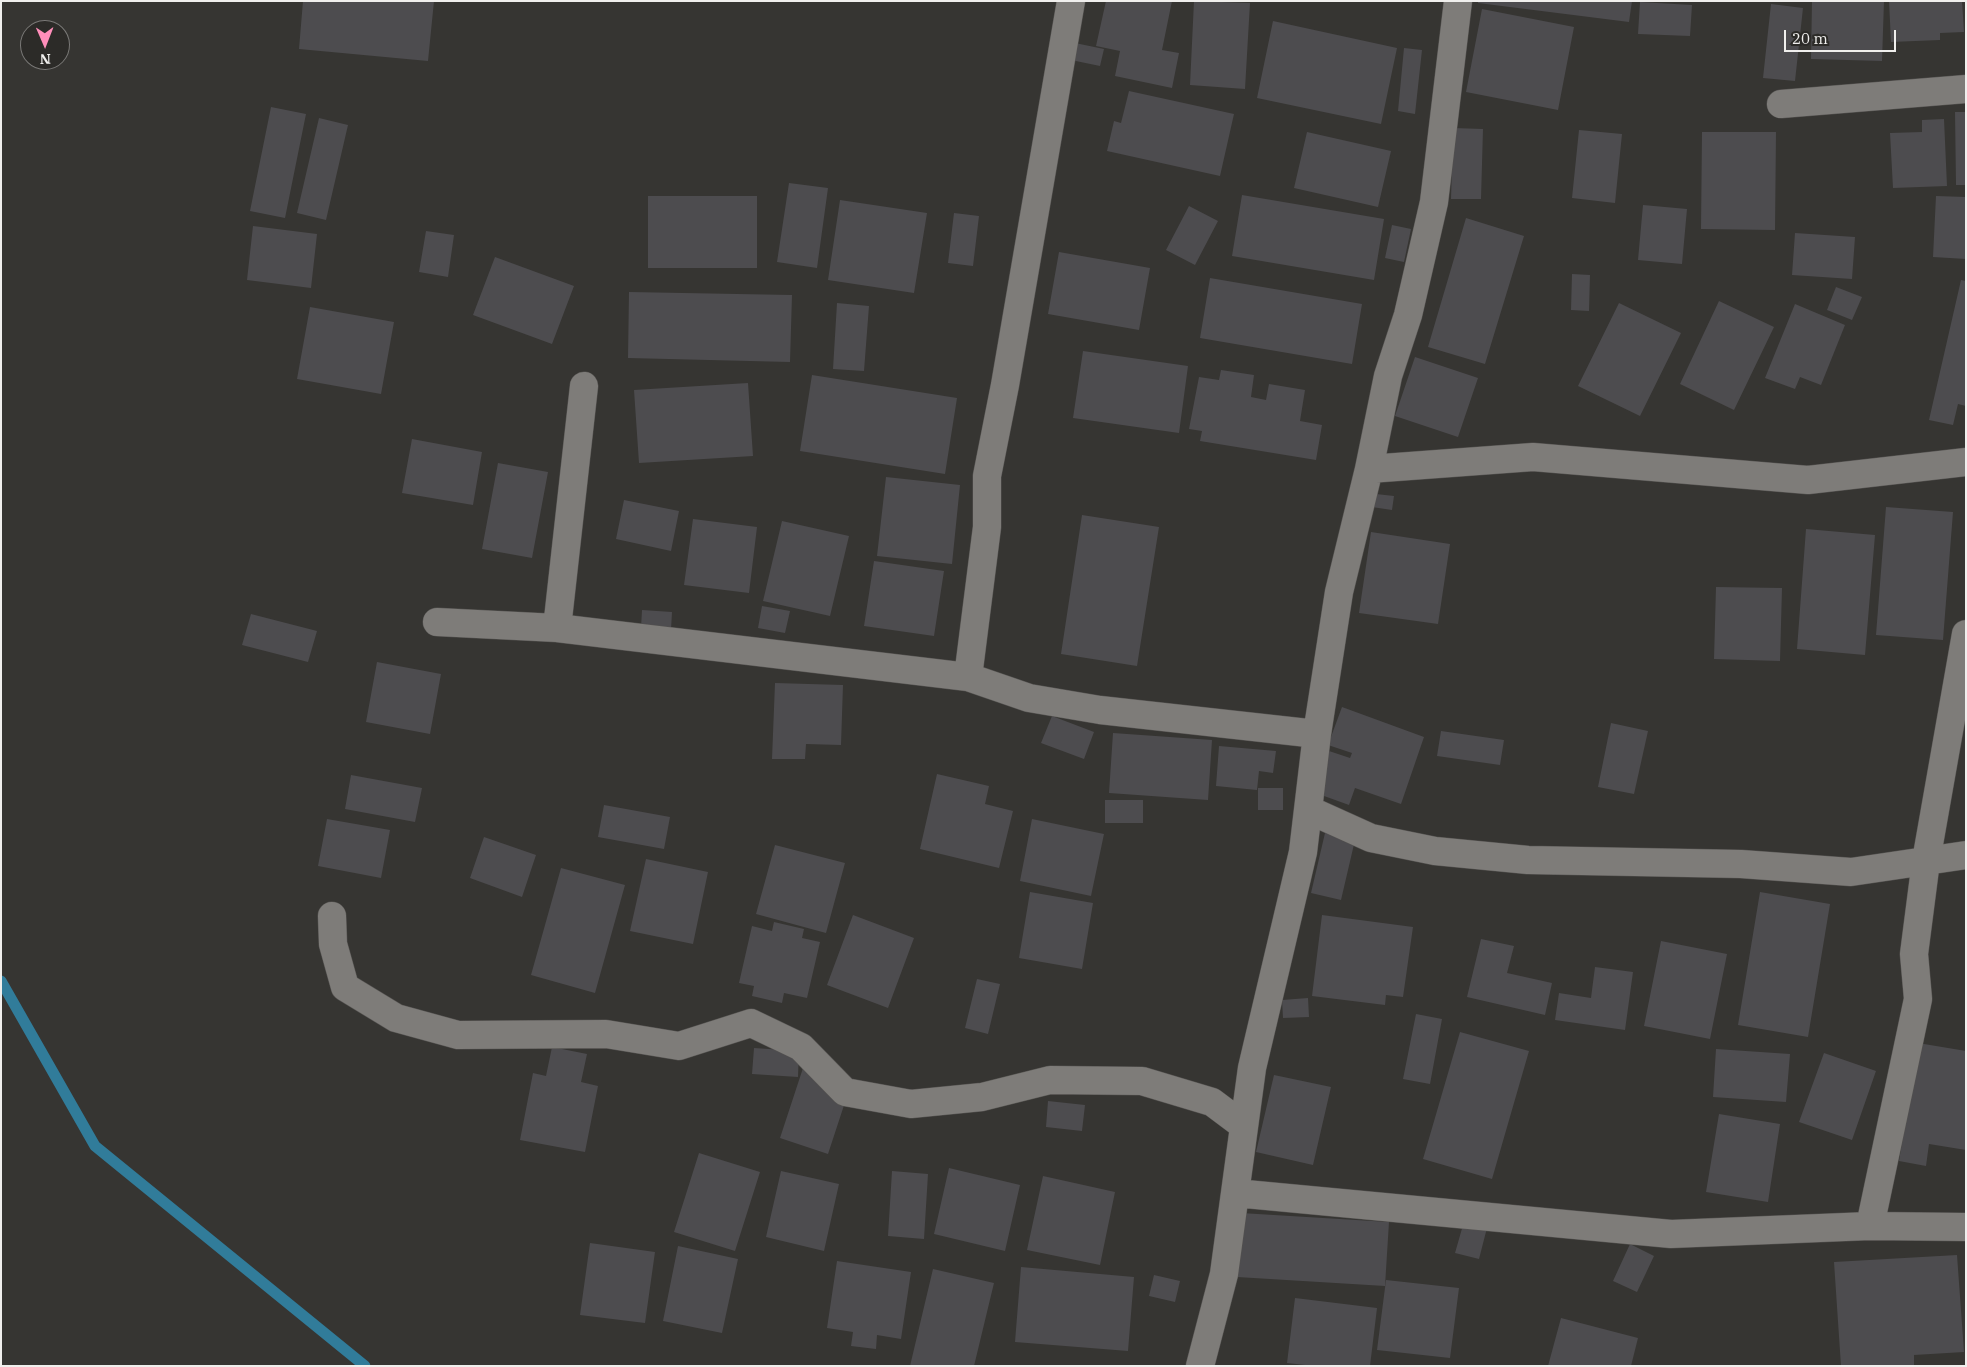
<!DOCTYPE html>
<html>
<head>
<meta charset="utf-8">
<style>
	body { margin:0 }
	#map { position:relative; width:1967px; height:1367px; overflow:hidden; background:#363532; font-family:"IBM Plex Serif",serif }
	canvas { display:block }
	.frame { position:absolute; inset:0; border:2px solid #f0efed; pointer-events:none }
	.north { position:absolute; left:20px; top:20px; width:50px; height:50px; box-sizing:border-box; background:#2c2b28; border:1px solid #7a7977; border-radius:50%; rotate:179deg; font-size:14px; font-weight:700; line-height:20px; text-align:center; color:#f0efed }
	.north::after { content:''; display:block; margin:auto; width:18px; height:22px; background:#ff8eba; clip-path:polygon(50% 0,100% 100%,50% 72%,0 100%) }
	.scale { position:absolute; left:1784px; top:30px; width:112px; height:22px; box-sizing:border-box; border:2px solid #f0efed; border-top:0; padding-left:6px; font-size:15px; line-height:18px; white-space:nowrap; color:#f0efed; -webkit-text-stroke:4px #2c2b28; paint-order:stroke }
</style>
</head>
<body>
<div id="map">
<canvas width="1967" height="1367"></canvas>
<div class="frame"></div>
<div class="north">N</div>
<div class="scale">20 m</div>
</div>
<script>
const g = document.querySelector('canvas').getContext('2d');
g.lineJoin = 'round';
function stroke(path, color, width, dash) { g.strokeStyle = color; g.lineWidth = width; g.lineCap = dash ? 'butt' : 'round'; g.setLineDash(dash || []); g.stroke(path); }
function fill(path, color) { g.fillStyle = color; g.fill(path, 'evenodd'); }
stroke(new Path2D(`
	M1 981 95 1146 365 1366`), '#317c9a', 11);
fill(new Path2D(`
	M303 1H434L428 61 299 49Z
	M1106 1H1172L1162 50 1179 53 1172 88 1115 76 1120 51 1096 46Z
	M1194 1 1250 3 1245 89 1190 85Z
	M1478 1H1632L1629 22 1478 3Z
	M1812 1H1884L1882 61 1811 59Z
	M1889 1H1962L1964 32 1940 33V40L1891 42Z
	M1640 2 1692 5 1690 36 1638 34Z
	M1771 4 1803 8 1795 81 1763 78Z
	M1482 9 1574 27 1558 110 1466 92Z
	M1273 21 1397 48 1381 124 1257 98Z
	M1075 43 1104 49 1100 66 1071 60Z
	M1404 48 1422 50 1415 114 1398 111Z
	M1129 91 1234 114 1220 176 1107 151 1114 121 1121 123Z
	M271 107 306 114 285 218 250 211Z
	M1955 112H1966V185H1956Z
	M319 118 348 125 326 220 297 213Z
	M1944 119 1947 186 1893 188 1890 133 1922 132V120Z
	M1453 128 1483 129 1481 199H1451Z
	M1579 130 1622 134 1615 203 1572 198Z
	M1307 132 1391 151 1378 207 1294 188Z
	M1702 132H1776L1775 230 1701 229Z
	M789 183 828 188 817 268 777 262Z
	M1242 195 1384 219 1374 280 1232 256Z
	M648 196H757V268H648Z
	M1936 196 1966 197V259L1933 257Z
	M840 200 927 213 914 293 828 280Z
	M1643 205 1687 209 1682 264 1638 260Z
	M1189 206 1218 221 1195 265 1166 250Z
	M954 213 979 216 973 266 948 263Z
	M1466 218 1524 236 1485 364 1428 347Z
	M1392 225 1411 229 1404 262 1385 258Z
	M253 226 317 234 311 288 247 280Z
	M426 231 454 235 448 277 419 272Z
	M1795 233 1855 237 1852 279 1792 275Z
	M1059 252 1150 268 1139 330 1048 314Z
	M495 257 574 286 552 344 473 315Z
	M1572 274 1590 275 1589 311 1571 310Z
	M1210 278 1362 304 1352 364 1200 338Z
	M1961 280 1966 281V406L1958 404 1953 425 1929 420Z
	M1836 287 1862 297 1852 320 1827 310Z
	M629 292 792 295 790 362 628 358Z
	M1719 301 1774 327 1734 410 1680 384Z
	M837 303 869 306 864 371 833 369Z
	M1619 303 1681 333 1640 416 1578 386Z
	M1795 304 1845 325 1821 385 1800 377 1795 389 1765 378Z
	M310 307 394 322 381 394 297 379Z
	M1083 351 1188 366 1179 433 1073 418Z
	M1415 357 1478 378 1458 437 1395 416Z
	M1221 370 1254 375 1251 397 1266 400 1269 384 1305 390 1300 421 1322 425 1316 460 1200 441 1202 431 1189 429 1199 377 1219 380Z
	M812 375 957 398 945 474 800 451Z
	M748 383 753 456 639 463 634 390Z
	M412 439 482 452 473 505 402 493Z
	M498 463 548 472 532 558 482 549Z
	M886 477 960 485 952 564 877 556Z
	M1367 493 1394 496 1392 510 1365 506Z
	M624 500 679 511 671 551 616 539Z
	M1886 507 1953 512 1943 640 1876 635Z
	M1082 515 1159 527 1137 666 1061 654Z
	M693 519 757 527 749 593 684 585Z
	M782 521 849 536 830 616 763 601Z
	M1806 529 1875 535 1865 655 1797 649Z
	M1371 532 1450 544 1438 624 1359 613Z
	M874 561 944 571 934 636 864 626Z
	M1716 587 1782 588 1780 661 1714 659Z
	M762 606 790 611 785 633 758 628Z
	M642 610 672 612 671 630 641 628Z
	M251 614 317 631 308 662 242 645Z
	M377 662 441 674 430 734 366 722Z
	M775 683 843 685 841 745 806 744 805 759H772Z
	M1342 707 1424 737 1401 804 1355 788 1349 805 1313 792 1329 751 1350 758 1352 753 1328 745Z
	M1052 716 1094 732 1084 759 1041 743Z
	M1611 723 1648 731 1634 794 1598 787Z
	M1441 731 1504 740 1500 765 1437 756Z
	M1113 733 1212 740 1208 800 1109 793Z
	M1219 746 1276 751 1273 773 1259 771 1257 790 1216 786Z
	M937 774 989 786 985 804 1013 811 999 868 920 849Z
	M351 775 422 788 415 822 345 809Z
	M1258 788H1283V810H1258Z
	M1105 800H1143V823H1105Z
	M604 805 670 817 664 849 598 837Z
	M327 819 390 830 381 878 318 866Z
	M1032 819 1104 834 1091 896 1020 881Z
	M1325 833 1355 840 1341 900 1311 893Z
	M484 837 536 855 522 897 470 878Z
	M775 845 845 863 826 933 756 914Z
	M646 859 708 872 693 944 630 931Z
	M561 868 625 885 595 993 531 975Z
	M1030 892 1093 903 1082 969 1019 958Z
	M1760 892 1830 904 1808 1037 1738 1025Z
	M853 915 914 938 888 1008 827 985Z
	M1322 915 1413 927 1403 997 1386 995 1385 1005 1312 996Z
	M774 922 804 929 802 938 820 942 807 998 784 993 782 1003 752 996 754 986 739 983 752 926 772 931Z
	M1481 939 1514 946 1507 973 1552 983 1545 1015 1467 997Z
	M1661 941 1727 954 1710 1039 1644 1026Z
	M1595 967 1633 972 1625 1030 1555 1020 1559 993 1591 998Z
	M977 979 1000 984 988 1034 965 1028Z
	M1308 998 1309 1017 1283 1018 1282 1000Z
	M1416 1014 1442 1019 1430 1084 1403 1079Z
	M1460 1032 1529 1051 1492 1179 1423 1159Z
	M1918 1043 1966 1051V1150L1929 1144 1926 1166 1899 1161Z
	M552 1047 587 1054 581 1082 598 1086 585 1152 520 1140 533 1073 546 1076Z
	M754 1048 799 1051 798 1077 752 1074Z
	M1716 1049 1790 1054 1786 1102 1713 1097Z
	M1824 1053 1876 1071 1852 1140 1799 1122Z
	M803 1068 851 1084 828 1154 780 1138Z
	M1274 1075 1331 1087 1313 1165 1256 1152Z
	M1048 1101 1085 1105 1082 1131 1046 1127Z
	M1719 1114 1780 1124 1768 1202 1706 1192Z
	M699 1153 760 1172 735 1251 674 1232Z
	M949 1168 1020 1185 1005 1251 934 1234Z
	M781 1171 839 1184 824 1251 766 1237Z
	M892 1171 928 1174 924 1239 888 1236Z
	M1043 1176 1115 1192 1100 1265 1027 1250Z
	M1241 1213 1389 1222 1385 1286 1237 1277Z
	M1465 1218 1488 1224 1479 1259 1455 1253Z
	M590 1243 655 1252 645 1323 580 1315Z
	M1630 1244 1654 1256 1637 1292 1613 1281Z
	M678 1246 738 1259 722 1333 663 1321Z
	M1957 1255 1964 1352 1914 1355V1366H1841L1834 1262Z
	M837 1261 911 1272 901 1339 877 1335 876 1349 851 1346 853 1332 827 1328Z
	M1021 1267 1134 1277 1128 1351 1015 1342Z
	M933 1269 994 1283 974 1366H910Z
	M1154 1275 1180 1281 1175 1302 1149 1296Z
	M1386 1280 1459 1288 1450 1358 1377 1350Z
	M1295 1298 1377 1308 1370 1366H1314L1287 1363Z
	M1561 1318 1638 1338 1631 1366H1548Z`), '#4d4c4f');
const street = new Path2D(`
	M1071 1 1005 385 987 476V527L968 677 1029 698 1100 710 1317 734
	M1781 104 1966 89
	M1369 469 1533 457 1808 480 1966 462
	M437 622 557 628 968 677
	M557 628 584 386
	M1309 810 1371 838 1435 851 1528 860 1741 864 1851 872 1966 855
	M332 916 333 944 345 987 396 1018 458 1035 606 1034 679 1046 751 1023 801 1047 845 1092 911 1104 982 1097 1050 1080 1142 1081 1212 1102 1244 1126
	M1235 1193 1671 1234 1870 1226 1966 1227
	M1870 1226 1918 999 1914 954 1926 861 1966 634
	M1200 1366 1224 1274 1252 1068 1303 852 1317 734 1339 592 1369 469 1388 376 1408 315 1434 202 1458 1`);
stroke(street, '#555351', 29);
stroke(street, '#7e7c79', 28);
</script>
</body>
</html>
